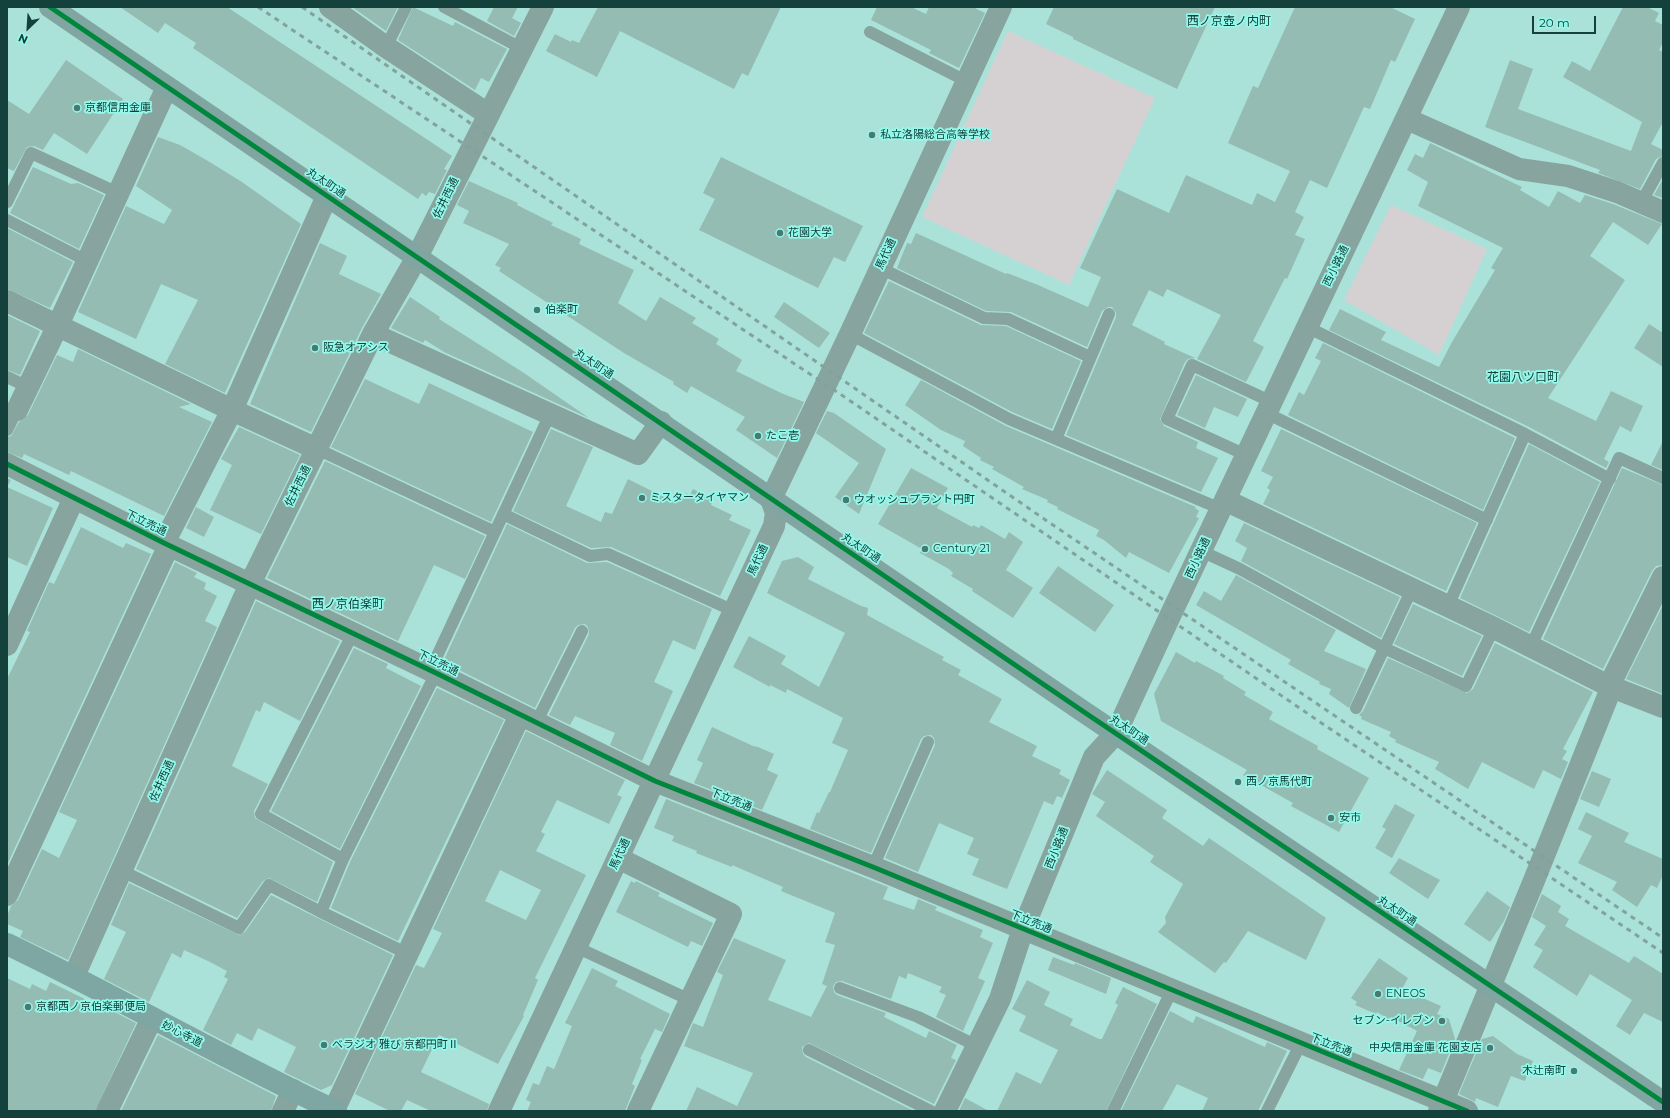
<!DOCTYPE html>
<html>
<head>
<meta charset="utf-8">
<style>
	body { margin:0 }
	#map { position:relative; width:1670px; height:1118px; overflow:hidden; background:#aae2da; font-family:Montserrat,sans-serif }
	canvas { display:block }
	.frame { position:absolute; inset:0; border:8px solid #14413c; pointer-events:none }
	.north { position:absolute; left:8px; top:8px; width:40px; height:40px; -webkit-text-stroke:3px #93f9eb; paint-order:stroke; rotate:205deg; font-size:11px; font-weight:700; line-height:16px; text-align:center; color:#14413c }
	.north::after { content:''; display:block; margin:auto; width:14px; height:18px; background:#14413c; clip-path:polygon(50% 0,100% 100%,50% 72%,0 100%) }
	.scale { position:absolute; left:1532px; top:16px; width:64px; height:18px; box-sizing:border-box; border:2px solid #14413c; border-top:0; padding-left:5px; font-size:12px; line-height:14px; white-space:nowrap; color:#14413c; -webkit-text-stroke:3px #93f9eb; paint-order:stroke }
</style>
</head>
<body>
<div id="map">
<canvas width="1670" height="1118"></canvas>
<div class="frame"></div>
<div class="north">N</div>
<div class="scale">20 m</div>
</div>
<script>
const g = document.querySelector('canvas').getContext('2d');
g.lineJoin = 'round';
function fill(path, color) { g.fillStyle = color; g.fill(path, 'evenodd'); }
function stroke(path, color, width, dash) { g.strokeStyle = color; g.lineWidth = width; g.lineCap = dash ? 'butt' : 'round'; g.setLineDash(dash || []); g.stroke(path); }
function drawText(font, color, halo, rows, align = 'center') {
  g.font = font + ' Montserrat,"Noto Sans JP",sans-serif'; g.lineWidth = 3.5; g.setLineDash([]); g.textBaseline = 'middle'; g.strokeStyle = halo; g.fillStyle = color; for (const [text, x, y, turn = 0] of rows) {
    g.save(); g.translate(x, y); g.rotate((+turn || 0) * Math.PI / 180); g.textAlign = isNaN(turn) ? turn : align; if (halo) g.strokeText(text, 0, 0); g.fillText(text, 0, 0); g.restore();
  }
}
fill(new Path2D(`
	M1008 31 1155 98 1069 285 922 217Z
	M1391 205 1487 249 1439 355 1344 300Z`), '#d5d1d3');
fill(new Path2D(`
	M120 7H227L452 156 444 169 447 170 435 194 429 192 426 196 422 193 418 199 193 48 196 43 165 23 158 33Z
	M352 7H398L386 31Z
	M413 7 453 26 455 22 507 49 489 82 481 78 475 90 398 40Z
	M494 7H518L512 18 521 23 514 36 487 21Z
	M598 7H781L748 76 742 73 734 89 620 31 597 77 546 51 555 34 571 42 572 40 579 43Z
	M877 7H911L926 14 929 7H973L985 13 959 68 929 53 931 50 871 20Z
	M1054 7H1215L1177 89 1073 39V37L1046 24Z
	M1295 7H1390L1415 19 1395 62 1391 60 1370 109 1364 107 1327 188 1310 180 1295 212 1304 217 1295 235 1305 239 1287 279 1285 278 1253 341 1264 347 1246 382 1197 359 1221 315 1167 289 1163 297 1149 290 1132 325 1165 342 1164 344 1195 358 1188 359 1185 362 1160 419 1164 426 1198 442 1196 448 1218 458 1201 492 1066 435 1116 317V313L1112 307H1108L1102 311 1087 347 1011 312 986 311 897 268 907 243 911 244 916 233 1006 274 1007 273 1038 285 1088 307 1101 277 1080 268 1117 189 1169 213 1186 175 1252 205 1257 193 1275 202 1290 171 1228 143 1253 86 1258 88Z
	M1623 7H1647L1659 13 1655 21 1663 25V42L1659 50 1663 52V122L1651 144 1663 150V156L1656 159 1640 189 1598 173 1600 170 1485 127 1510 60 1533 69 1518 109 1631 151 1642 122 1563 77 1572 61 1590 71Z
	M66 60 123 99 87 154 54 133 43 150 34 146 27 147 14 171 7 168V100L29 114Z
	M158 137 180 145 208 161 242 182 301 224 225 393 165 364 198 300 161 284 136 339 78 312 126 206 164 224 172 210 136 186Z
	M1430 143 1522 187 1520 190 1549 207 1558 191 1580 203 1585 195 1613 204 1662 224 1648 245 1613 222 1590 256 1625 280 1548 398 1596 421 1611 391 1643 406 1631 432 1620 426 1604 459 1609 462 1606 468 1529 427 1329 330 1340 309 1386 332 1381 340 1439 367 1452 342 1495 270 1491 268 1503 248 1418 206 1428 182 1407 170 1415 154 1423 158Z
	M721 157 863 226 845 262 834 257 818 288 699 230 715 199 703 193Z
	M33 167 71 184 78 183 104 195 79 249 10 213Z
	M1663 179V198L1654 195Z
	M469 181 518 203 517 205 553 223 551 225 581 239 579 244 634 270 618 303 646 321 660 297 696 318 692 323 719 339 716 344 742 360 736 371 781 393 804 402 777 458 736 430 745 417 691 386 687 393 673 384 674 382 624 353 499 271 501 268 495 265 509 244 463 223 469 211 457 205Z
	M7 228 73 262 50 308 7 289Z
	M320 243 347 256 339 274 381 294 362 328 311 432 250 404Z
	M889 281 981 325 1006 326 1081 361 1052 429 1012 412 864 333Z
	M410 297 440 317 439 319 524 373 589 418 444 352 425 340 423 343 391 328Z
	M784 302 830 333 819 348 774 317Z
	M7 315 40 331 20 375 7 370Z
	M1649 324 1663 333V367L1634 348Z
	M1323 343 1515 438 1483 510 1288 415 1299 392 1304 395 1321 361 1315 358Z
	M78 349 191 404 179 407 212 422 164 516 71 471 69 475 24 454 22 458 7 452V437L11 436 19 422 28 415 57 355 73 362Z
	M1196 375 1247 399 1238 417 1214 407 1205 428 1177 415Z
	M365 379 419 404 429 383 533 432 491 522 331 447Z
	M921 380 1006 426 1196 507 1195 508 1199 511 1196 517 1199 518 1169 573 1129 552 1126 558 1104 540 1096 536 1099 530 1057 509 1058 507 1047 502 1048 500 1022 489 1024 487 992 469 994 467 980 460 981 458 963 446 965 441 941 430 905 405Z
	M827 411 834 413 886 449 859 514 835 497 859 463 816 433Z
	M239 427 300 455 261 534 210 510 232 465 221 459Z
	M551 429 593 447 566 506 601 522 605 512 612 514 628 479 674 502 678 493 685 496 686 493 690 495 693 489 713 499 711 505 732 515 729 520 751 530 720 596 611 547 591 548 513 511Z
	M1281 429 1477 523 1446 591 1263 504 1270 490 1267 488 1273 477 1261 471Z
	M1663 441V470L1651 465Z
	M1529 444 1600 482 1529 632 1460 598Z
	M325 461 485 536 465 579 434 565 398 641 267 578Z
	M911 468 948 488 937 508 972 527 973 525 979 528 981 525 1005 539 1009 532 1023 542 1006 570 1033 588 1013 618 972 591 973 589 951 576 953 573 949 569 920 553 922 549 878 524Z
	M1622 468 1663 485V565L1656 566 1652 571 1603 669 1543 639Z
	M7 478 11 480 7 487 53 508 27 566 7 557Z
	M196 507 214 517 204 537 186 528Z
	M1244 523 1400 597 1381 638 1241 561 1247 548 1235 541Z
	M507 524 587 563 607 562 712 609 695 650 673 640 654 682 673 691 642 761 610 745 615 733 575 716 570 725 549 715 589 634 588 627 585 624 578 625 575 628 535 708 443 662Z
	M81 527 123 548 126 543 151 554 7 865V679L30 632 27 631 49 582 54 584Z
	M798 557 814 567 808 579 861 606 868 608 867 615 944 657 942 660 961 670 958 675 1002 699 989 722 1037 746 1032 756 1061 770 1059 774 1070 780 1062 798 1057 796 1053 805 1044 801 1007 889 972 875 979 859 967 854 974 838 939 823 918 872 885 858 935 745 934 738 931 735 924 736 921 739 871 853 810 829 817 812 819 813 829 792H830L848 750 832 743 843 718 787 689 786 693 770 685V687L733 667 749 636 786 656 781 664 819 687 845 633 767 593 782 561Z
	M175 562 197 573 194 577 206 583 204 589 217 596 205 621 217 627 68 960 20 937 23 931 7 924V916L11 906 18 900 42 849 59 858 77 820 59 812Z
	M1058 566 1114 605 1095 632 1039 593Z
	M1236 575 1336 630 1324 651 1366 669 1349 708 1329 694 1331 689 1319 684 1320 682 1288 664 1291 660 1196 605 1204 591 1221 601Z
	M256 601 340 641 300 721 264 702 260 712 256 710 232 766 268 784 254 811 255 818 333 862 317 902 269 878 263 881 237 918 136 869Z
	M1413 604 1482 636 1462 676 1394 644Z
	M1663 605V694L1626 679Z
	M1495 643 1593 692 1563 749 1567 751 1562 759 1568 762 1561 779 1543 770 1534 789 1482 762 1468 789 1435 769 1439 762 1395 742 1396 740 1389 736 1391 732 1361 719 1362 717 1359 715 1363 711 1388 658 1467 693 1473 689Z
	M354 648 388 664 386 668 421 686 340 849 271 811Z
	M1176 652 1195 663 1196 661 1224 676 1223 678 1246 692 1244 695 1273 712 1269 719 1318 746 1317 749 1369 778 1339 832 1291 806 1293 803 1243 775 1247 770 1161 721 1154 694Z
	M437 688 504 720 398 941 331 908 350 862Z
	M712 727 753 746 758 747 774 754 767 770 778 775 762 810 694 783 703 763 697 760Z
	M526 731 625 780 617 795 622 797 609 824 557 800 541 832 545 834 536 851 586 875 535 978 538 980 523 1015 524 1016 498 1064 439 1035 421 1072 489 1104 487 1111H431L407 1100 401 1111H390L355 1094 416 965 424 968 442 933 433 929ZM500 870 541 890 526 920 485 901Z
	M1107 770 1167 810 1162 818 1203 846 1209 838 1326 918 1306 960 1248 931 1226 963 1224 962 1215 973 1158 932 1166 923 1165 917 1183 884 1150 862 1154 856 1096 816 1105 802 1092 794Z
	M1592 771 1611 779 1599 807 1580 799Z
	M666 799 888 887 883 899 914 910 918 899 937 907 935 910 983 930 980 937 993 943 978 978 985 981 963 1031 936 1017 946 995 939 992 942 987 908 973 906 979 899 976 891 999 842 981 836 982 833 986 834 992 837 995 886 1013 884 1017 926 1038 929 1031 957 1045 951 1058 956 1060 934 1104 809 1043 802 1047 803 1054 806 1057 914 1111H686L697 1087 737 1106 753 1073 684 1046 693 1023 703 1027 723 975 717 972 734 938 786 960 768 1000 811 1017 827 986 822 984 835 945 825 942 835 913 781 891 783 887 732 865V867L696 853 697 851 672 841 674 836 654 828Z
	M1395 804 1415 815 1392 858 1375 848 1386 829 1382 827Z
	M1586 812 1629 833 1624 842 1663 859V875L1657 888 1651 885 1637 907 1612 890 1617 882 1578 863 1592 836 1578 829Z
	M1399 858 1440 880 1428 899 1389 873Z
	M631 881 635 883 636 881 660 893 658 896 713 923 702 946 691 941 688 947 616 912Z
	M129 883 239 935 245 932 271 895 393 955 332 1085 321 1090 284 1072 296 1047 258 1028 252 1041 237 1033 231 1045 203 1030 228 979 224 977 227 971 208 961 184 950 181 958 172 953 149 1002 104 979 126 932 111 925Z
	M1487 891 1510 907 1504 921 1490 942 1464 924Z
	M1542 894 1561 906 1558 912 1569 919 1565 926 1629 963 1634 956 1663 974V1022L1644 1013 1630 1035 1616 1026 1632 1000 1590 974 1577 996 1533 967 1543 950 1534 945 1546 926 1532 917Z
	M1053 957 1074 965 1075 963 1111 978 1106 994 1048 970Z
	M1379 958 1408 978 1402 989 1441 1006 1437 1014 1449 1019 1455 1039 1441 1073 1428 1068 1423 1079 1399 1070 1417 1031 1391 1017 1388 1019 1377 1012 1376 1014 1355 1005 1357 1002 1351 998Z
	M592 968 618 981 615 986 670 1014 662 1032 655 1029 640 1059 642 1060 632 1084 635 1086 625 1111H527L531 1102 526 1100 533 1083 539 1085 547 1066 554 1069 572 1026 565 1023Z
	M7 978 30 989 32 984 46 991 50 982 93 1003V1001L136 1023 95 1111H7Z
	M1027 980 1050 992 1044 1005 1073 1019 1070 1025 1099 1039H1102L1118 1005 1115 1003 1123 987 1157 1004 1106 1111H997L1016 1072 1041 1084 1058 1050 1019 1031 1026 1016 1012 1009Z
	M1170 1011 1193 1023 1196 1016 1265 1047 1267 1042 1287 1051 1258 1111H1202L1208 1098 1177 1084 1162 1111H1121Z
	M158 1035 276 1096 271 1111H121Z
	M1493 1036 1517 1054 1533 1061 1525 1081 1511 1076 1498 1107 1476 1098 1475 1102 1459 1094 1482 1039Z
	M965 1098 989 1111H959Z`), '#94bcb2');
stroke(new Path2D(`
	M444 7 521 48
	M870 32 966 81
	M386 47 406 7
	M7 202 31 153 118 193
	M1641 203 1663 163
	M7 220 87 261
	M880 268 984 318 1008 319 1090 357
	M1307 327 1525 434 1610 479
	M850 334 1009 419 1221 509
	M7 377 28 387
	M1266 413 1487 520
	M7 430 17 410
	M1056 439 1109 314
	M317 449 495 532
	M1246 455 1167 419 1192 365 1272 402
	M503 514 590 556 608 554 734 611
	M1201 551 1240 569 1384 648 1466 686 1494 628
	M1448 606 1525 434
	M1531 646 1619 458 1663 478
	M430 671 550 414
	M1356 708 1412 589
	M536 723 582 631
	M343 859 261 814 353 633
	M873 867 928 742
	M122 871 239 928 269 885 321 912
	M576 947 690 1000
	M406 953 321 912 343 859 436 673
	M840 988 918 1017 977 1046
	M809 1050 931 1111
	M1113 1111 1172 990
	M1267 1111 1301 1043`), '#87a49f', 12);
stroke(new Path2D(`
	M330 7 386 47 488 114
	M1407 119 1519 169 1568 176 1617 192 1663 212
	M7 301 232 410 317 449
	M373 334 638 454 661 422
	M17 410 58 325 167 87
	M7 464 164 543 436 673 655 781 873 867 1467 1111
	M771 499 850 334 1001 7
	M1225 500 1494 628 1609 686 1663 707
	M164 543 232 410 327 196
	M7 645 74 498
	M1609 686 1663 577
	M618 858 731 914 638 1111
	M7 895 169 545
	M74 976 250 584 373 334 417 257 543 7
	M334 1110 520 715
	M107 1111 152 1018
	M283 1111 293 1090
	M945 1111 1000 999 1023 929 1094 757 1116 733 1170 616 1459 7
	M1439 1111 1533 883 1612 686`), '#87a49f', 22);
stroke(new Path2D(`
	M499 1111 774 526 776 513 771 499`), '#87a49f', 22);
stroke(new Path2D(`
	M7 944C118 997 225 1059 336 1111`), '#7ea7a3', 22);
stroke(new Path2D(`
	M50 7 1084 712 1663 1102`), '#81a6a1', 22);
stroke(new Path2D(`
	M258 7 849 400 1320 722 1663 953
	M302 7 1050 523 1663 938`), '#82a29e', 3, [5, 5]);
stroke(new Path2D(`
	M50 7 1084 712 1663 1102
	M7 464 164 543 436 673 655 781 873 867 1467 1111`), '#00873e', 5);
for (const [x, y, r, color] of [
	[77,108,4,"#487973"],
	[872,135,4,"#487973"],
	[780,233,4,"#487973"],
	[537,310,4,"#487973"],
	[315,348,4,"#487973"],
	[758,436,4,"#487973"],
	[642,498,4,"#487973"],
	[846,500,4,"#487973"],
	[925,549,4,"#487973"],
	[1238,782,4,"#487973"],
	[1331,818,4,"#487973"],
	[1378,994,4,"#487973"],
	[28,1007,4,"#487973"],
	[1442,1021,4,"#487973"],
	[324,1045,4,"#487973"],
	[1490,1048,4,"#487973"],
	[1574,1071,4,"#487973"]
]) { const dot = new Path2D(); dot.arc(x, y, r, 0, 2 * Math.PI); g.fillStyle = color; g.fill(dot); stroke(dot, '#93f9eb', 1.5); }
drawText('11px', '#14413c', '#93f9eb', [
	["京都信用金庫",85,108],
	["私立洛陽総合高等学校",880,135],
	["花園大学",788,233],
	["伯楽町",545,310],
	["阪急オアシス",323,348],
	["たこ壱",766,436],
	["ミスタータイヤマン",650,498],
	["ウオッシュプラント円町",854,500],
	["Century 21",933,549],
	["西ノ京馬代町",1246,782],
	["安市",1339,818],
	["ENEOS",1386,994],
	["京都西ノ京伯楽郵便局",36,1007],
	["セブン-イレブン",1434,1021,"right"],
	["べラジオ 雅び 京都円町Ⅱ",332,1045],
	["中央信用金庫 花園支店",1482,1048,"right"],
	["木辻南町",1566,1071,"right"]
], 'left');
drawText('11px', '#14413c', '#93f9eb', [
	["丸太町通",326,183,34],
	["佐井西通",446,198,-64],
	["馬代通",886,254,-65],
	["西小路通",1336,266,-64],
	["丸太町通",594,364,34],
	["佐井西通",298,486,-64],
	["下立売通",146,523,26],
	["丸太町通",861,548,34],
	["西小路通",1198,558,-65],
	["馬代通",758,560,-65],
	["下立売通",438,663,26],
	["丸太町通",1129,730,34],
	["佐井西通",162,781,-66],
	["下立売通",731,800,22],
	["西小路通",1057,848,-68],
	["馬代通",620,854,-65],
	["丸太町通",1397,911,34],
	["下立売通",1031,922,22],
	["妙心寺道",182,1034,27],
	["下立売通",1331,1045,22]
]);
drawText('12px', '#14413c', '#93f9eb', [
	["西ノ京壺ノ内町",1229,21],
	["花園八ツ口町",1523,377],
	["西ノ京伯楽町",348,604]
]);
</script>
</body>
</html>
